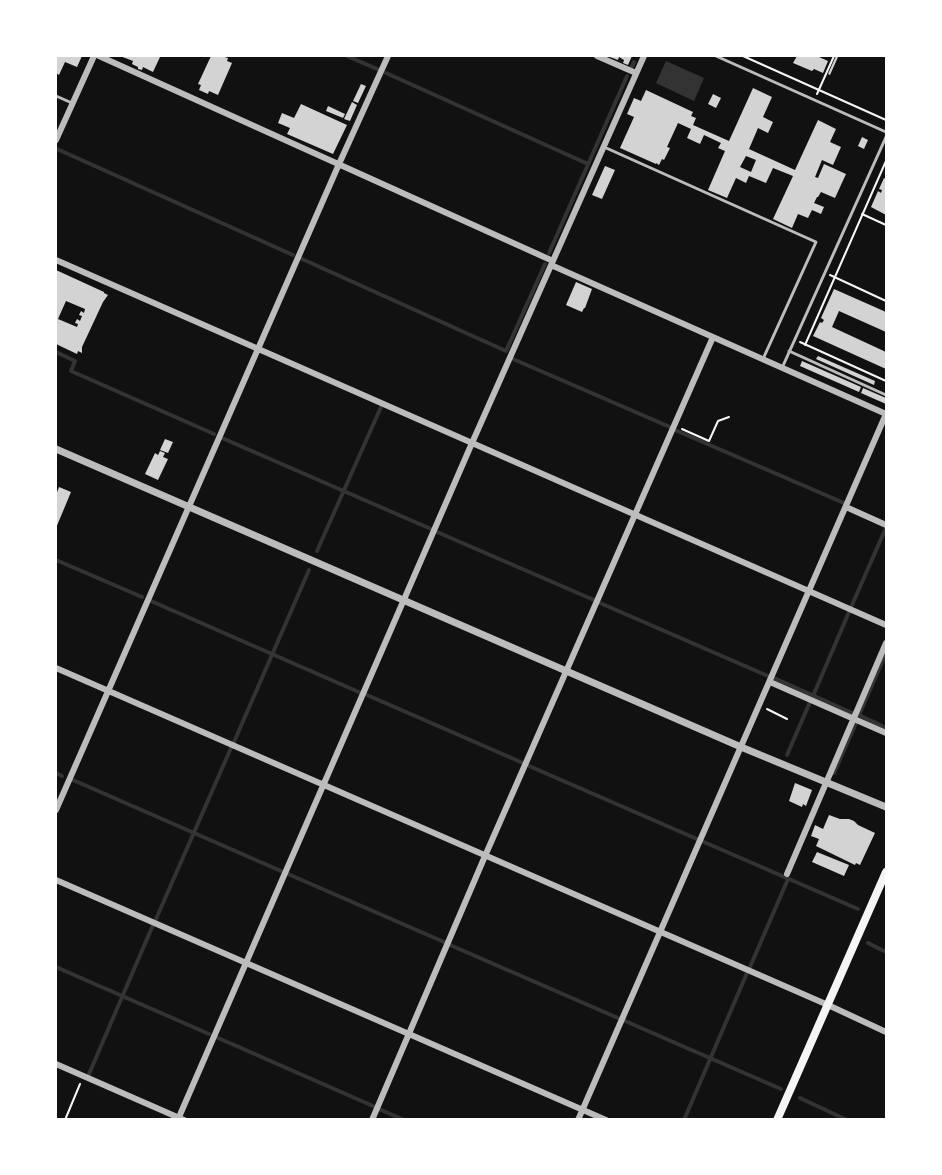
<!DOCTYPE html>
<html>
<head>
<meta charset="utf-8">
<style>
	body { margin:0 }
	#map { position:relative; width:942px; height:1175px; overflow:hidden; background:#111; font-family:Raleway,sans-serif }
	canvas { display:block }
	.frame { position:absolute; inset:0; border:57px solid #fff; pointer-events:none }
</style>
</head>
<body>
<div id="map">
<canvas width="942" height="1175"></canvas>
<div class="frame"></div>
</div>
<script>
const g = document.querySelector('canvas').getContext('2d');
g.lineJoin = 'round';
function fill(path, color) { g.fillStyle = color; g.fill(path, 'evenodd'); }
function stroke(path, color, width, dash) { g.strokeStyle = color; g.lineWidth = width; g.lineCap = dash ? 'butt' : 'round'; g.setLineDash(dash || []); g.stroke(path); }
fill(new Path2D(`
	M666 61 704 78 694 101 656 83Z`), '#333');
stroke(new Path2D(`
	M347 56 377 69
	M632 66 634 62
	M386 73 588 164
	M57 149 293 255
	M549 253 627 76
	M302 259 506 351 545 264
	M56 352 75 361 71 371 214 434
	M513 359 670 427
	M675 430 844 503
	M222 438 431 529
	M437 532 594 600
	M317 551 381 407
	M56 560 142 597
	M151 601 361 693
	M600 603 768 676
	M852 605 885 530
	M886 653 859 715 886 728
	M774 678 852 713
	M367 695 523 763
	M813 696 849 612
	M234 742 309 570
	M787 755 810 702
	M529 766 697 839
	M56 773 62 776
	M834 773 856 723
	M73 780 281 871
	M704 842 858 909
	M288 874 444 942
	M156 919 231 748
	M868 943 886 952
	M450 945 618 1018
	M56 967 209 1034
	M750 967 788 879
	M625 1021 781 1089
	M216 1037 373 1106
	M89 1074 153 925
	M800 1098 847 1120
	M379 1109 404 1120
	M684 1120 747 973`), '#333', 4);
fill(new Path2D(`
	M56 56H82L77 67 65 62 59 75 56 73Z
	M120 56H157L160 57 153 72 143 67 142 70 138 69V67L132 64 133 61Z
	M211 56 219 57 221 56 228 58 227 61 232 63 218 95 209 91 208 94 199 90 201 85 198 84Z
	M607 56H632L628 65 623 63 624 60 619 57 618 60Z
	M797 56H820L819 57 828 61 823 73 814 69 812 71 793 63Z
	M836 56 838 57 830 75 828 74Z
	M361 84 366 86 358 103 353 101Z
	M753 88 772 97 763 117 773 122 768 133 758 128 749 149 795 170 818 120 836 129 830 142 841 147 833 165 822 160 815 177 818 178 824 164 846 174 835 198 821 192 818 197H817L814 203 824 207 821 214 812 210 808 218 798 214 792 228 773 219 793 176 773 168 766 183 749 176 746 183 736 178 727 198 708 190 725 151 718 148 721 143 704 135 700 144 687 138 691 129 678 123 667 147 670 148 664 160 662 159 659 165 656 163V164L620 148 634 117 627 114 634 98 641 101 646 90 693 112 691 116 696 118 693 125 729 141ZM746 156 756 160 751 172 740 167Z
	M713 94 721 98 716 108 708 104Z
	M352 102 357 105 350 121 344 119Z
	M301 104 347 125 333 154 287 134 290 128 278 123 282 113 294 118Z
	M328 106 345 114 343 118 326 111Z
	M862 137 868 140 864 149 858 146Z
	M605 166 615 170 602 199 592 195Z
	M884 178 886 179V215L871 207 878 191 881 193 882 190 879 189Z
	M56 270 104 292V293L108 295 103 302 82 347V353L78 351 77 354 56 344ZM66 301 85 309 84 313 81 311 79 315 82 316 80 321 77 319 75 323 78 324 77 327 58 319Z
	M576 282 592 289 585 308H584L582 312 566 305Z
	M834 289 886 312V332L839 311 832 327 886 352V369L813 336 820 322 822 323 824 320 821 318Z
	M818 356 875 381 874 385 816 359Z
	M802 361 861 387 859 392 800 366Z
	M863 388 886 398V404L861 393Z
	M165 439 173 442 168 453 160 450Z
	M160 451 165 453 163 457 168 459 158 480 145 474 155 453 158 455Z
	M59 487 71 492 56 528V495Z
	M795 783 812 790 806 806 803 804 802 807 789 801Z
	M829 815 840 819H849L854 821 858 825 875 833 860 865 856 863 855 865 816 846 819 839 811 836 815 825 823 829Z
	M817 852 849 865 844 876 812 862Z`), '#d3d3d3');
stroke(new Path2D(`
	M743 56 886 120
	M817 94 834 56
	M862 214 886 225
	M830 275 886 301
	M800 342 886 381
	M805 345 886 161
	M682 429 709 441 718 421 729 417
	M767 709 787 719
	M65 1120 80 1084`), '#f5f5f5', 2);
stroke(new Path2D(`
	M716 56 886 132
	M56 96 72 103
	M604 147 816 242 763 359
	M789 351 886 395
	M782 368 886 137`), '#bcbcbc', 3);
stroke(new Path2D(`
	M99 56 553 261
	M597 56 636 73
	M56 140 94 56
	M56 260 886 625
	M551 265 886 414
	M846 507 886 525
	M56 668 828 1005 886 1032
	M770 682 886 733
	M56 810 339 164 388 56
	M787 874 886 643
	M56 880 606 1120
	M56 1064 184 1120
	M179 1117 472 443 644 56
	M372 1120 485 856 713 337
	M578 1120 886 414`), '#bcbcbc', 6);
stroke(new Path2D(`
	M56 449 741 747 886 807`), '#bcbcbc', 7);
stroke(new Path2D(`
	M777 1120 886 872`), '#f5f5f5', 8);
</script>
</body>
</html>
